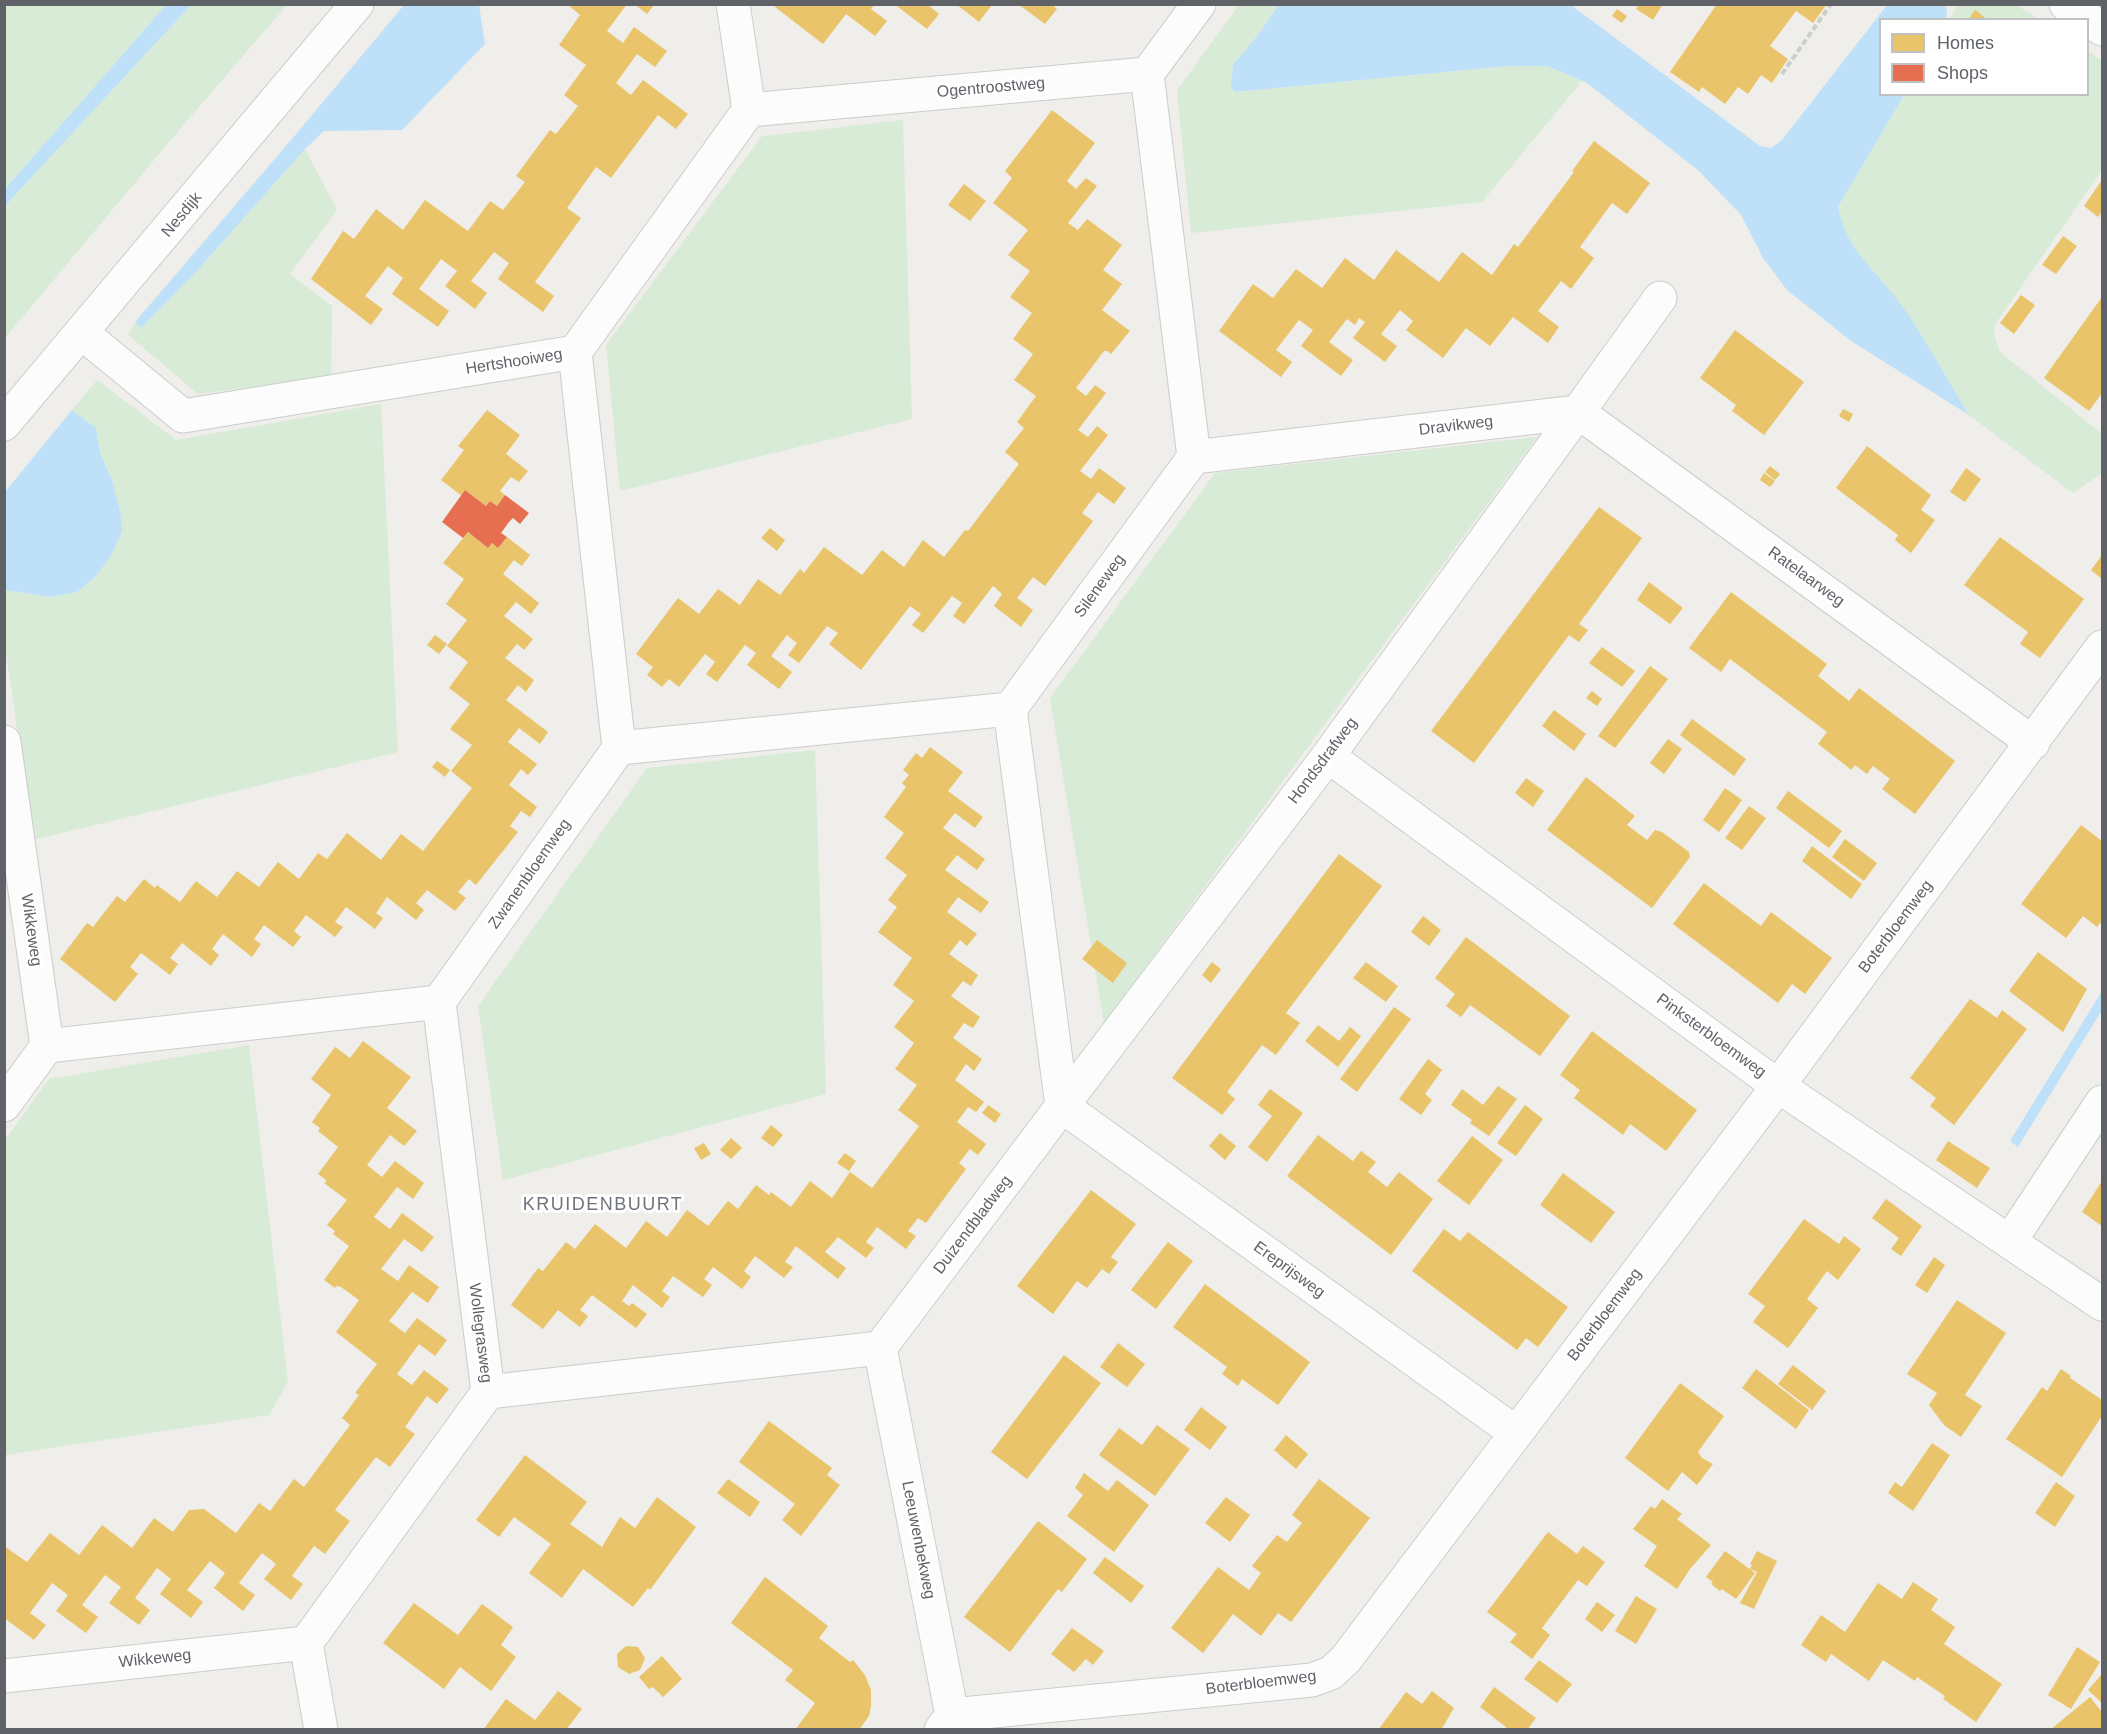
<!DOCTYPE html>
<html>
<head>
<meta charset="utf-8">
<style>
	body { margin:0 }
	#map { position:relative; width:2107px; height:1734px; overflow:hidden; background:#efeeea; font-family:Helvetica,sans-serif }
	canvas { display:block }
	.frame { position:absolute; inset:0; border:6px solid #5f6368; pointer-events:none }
	.legend { position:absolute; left:1879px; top:18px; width:210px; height:78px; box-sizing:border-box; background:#fff; border:2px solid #bfc1c3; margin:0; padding:8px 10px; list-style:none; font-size:18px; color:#5f6368 }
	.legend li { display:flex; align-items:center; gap:12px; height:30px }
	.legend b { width:30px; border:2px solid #bfc1c3 }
</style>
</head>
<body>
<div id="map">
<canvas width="2107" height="1734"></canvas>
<div class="frame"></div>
<ul class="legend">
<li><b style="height:16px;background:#e9c46a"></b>Homes</li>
<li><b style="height:16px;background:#e76f51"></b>Shops</li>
</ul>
</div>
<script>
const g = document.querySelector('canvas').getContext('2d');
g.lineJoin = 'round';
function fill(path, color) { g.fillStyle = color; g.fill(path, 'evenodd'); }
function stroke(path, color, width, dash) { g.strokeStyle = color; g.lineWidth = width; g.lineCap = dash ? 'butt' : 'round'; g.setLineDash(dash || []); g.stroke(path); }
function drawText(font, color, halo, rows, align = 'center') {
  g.font = font + ' Helvetica,sans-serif'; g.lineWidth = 6; g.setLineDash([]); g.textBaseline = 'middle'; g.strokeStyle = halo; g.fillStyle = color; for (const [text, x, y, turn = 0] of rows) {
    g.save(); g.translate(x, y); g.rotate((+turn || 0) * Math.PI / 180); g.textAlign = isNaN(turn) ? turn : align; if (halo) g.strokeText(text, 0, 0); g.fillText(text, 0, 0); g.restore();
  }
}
fill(new Path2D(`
	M5 4 166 5 5 189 4 5Z
	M1240 4 1279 5 1258 35 1236 92 1508 66H1547L1582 81 1482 202 1191 233 1177 90Z
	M1959 4 2016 5 2039 19 1948 20Z
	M191 5H287L185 123 5 338V206Z
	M2088 51 2102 61V170L1996 323 1994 334 2000 352 2102 434V473L2073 493 1969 415 1900 304 1860 256 1841 225 1838 207 1904 95 2088 94Z
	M903 120 912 419 620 491 606 345 762 136Z
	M305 149 337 210 290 274 332 306 331 376 198 394 128 335 135 322 141 328 196 272Z
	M97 380 176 440 381 404 398 752 33 840 5 645 4 590 51 597 77 592 96 576 111 556 120 511 112 480 100 453 96 428 72 410Z
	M1537 437 1104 1023 1050 698 1215 473Z
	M815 750 826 1094 503 1180 478 1006 647 768Z
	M249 1045 288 1382 269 1415 5 1455V1140L49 1079Z`), '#d8ebd6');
fill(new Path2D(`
	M166 5H191L5 206V189Z
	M404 5H479L485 44 402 130 324 131 305 149 196 272 141 328 135 322 297 133Z
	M1279 5H1571L1760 146 1771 148 1782 140 1887 5H1943L1947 9 1946 19 1880 20V94L1904 95 1838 207C1846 250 1876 270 1900 303 1925 338 1946 378 1969 415L1851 341 1787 290 1763 258 1741 215 1699 171 1587 83 1547 66H1508L1235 92 1231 87 1233 65 1258 35Z
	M72 410 96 428 100 453 112 480 120 511 122 531 111 556 96 576 77 592 51 597 5 590V492Z
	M2102 991V1010L2018 1147 2010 1141Z`), '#bfe0f9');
fill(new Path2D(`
	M567 4H627L607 31 623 43 634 27 667 51 655 67 637 54 616 83 631 95 643 80 688 114 676 129 658 115 611 178 596 167 567 208 581 218 535 282 554 296 543 312 498 279 509 263 494 252 471 281 487 293 475 309 445 286 457 271 441 259 419 289 449 311 438 327 392 294 403 278 388 266 365 296 383 309 371 325 311 279 343 231 354 239 376 209 403 230 425 200 468 231 490 201 503 210 525 182 516 176 550 130 556 134 578 106 564 95 586 65 559 45 580 15Z
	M634 4H655L647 14Z
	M777 4H875L871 9 887 21 875 36 846 14 823 44 775 7Z
	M894 4H927L939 14 927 29Z
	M956 4H989L991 6 979 22Z
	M1018 4H1051L1057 9 1045 24Z
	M1639 4H1663L1653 20 1636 9Z
	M1717 4H1827L1813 23 1796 11 1770 46 1788 59 1772 83 1761 75 1748 94 1738 87 1725 104 1702 87 1699 92 1670 72Z
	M1617 9 1627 16 1622 23 1612 16Z
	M1975 10 1988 20H1968Z
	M1052 110 1095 143 1067 181 1076 189 1086 178 1097 186 1068 223 1078 230 1087 219 1122 245 1103 270 1122 284 1102 310 1130 331 1111 354 1107 351H1104L1076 388 1086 396 1095 385 1106 393 1078 430 1088 437 1097 426 1108 435 1080 471 1091 479 1099 468 1126 488 1114 504 1098 492 1082 513 1093 521 1045 586 1033 577 1017 598 1033 610 1021 627 994 606 1002 594 993 586 964 624 953 616 962 603 952 596 923 633 912 625 921 614 910 606 861 670 829 644 838 633 827 626 799 663 788 655 797 643 787 635 771 656 792 672 779 689 747 665 756 653 745 645 717 682 706 674 715 662 705 654 679 687 669 679 662 687 647 675 653 667 636 654 678 598 699 614 718 589 740 605 758 579 780 595 800 569 804 573 824 547 862 575 882 550 904 567 923 540 944 557 965 530 968 531 1019 464 1005 452 1024 428 1017 422 1036 396 1014 380 1033 354 1013 339 1032 313 1010 297 1030 271 1008 255 1028 230 993 203 1012 178 1005 171Z
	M1594 141 1650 183 1627 214 1612 203 1580 247 1594 258 1571 289 1561 281 1538 311 1559 327 1548 343 1513 317 1490 346 1466 328 1443 358 1406 330 1413 321 1400 310 1381 334 1397 346 1385 362 1353 338 1365 322 1359 318 1355 325 1347 319 1329 342 1353 360 1341 376 1301 346 1313 330 1299 320 1276 350 1292 362 1281 377 1219 331 1253 284 1273 298 1296 269 1322 288 1345 258 1374 280 1396 250 1439 282 1462 252 1492 275 1514 244 1518 247 1574 172 1572 171Z
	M2102 180V211L2098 217 2084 206Z
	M964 184 986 201 970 221 948 205Z
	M2063 236 2077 246 2056 274 2042 265Z
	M2021 295 2035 305 2014 334 2000 323Z
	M2102 297V393L2089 411 2044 378Z
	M1735 330 1804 382 1764 435 1732 411 1736 405 1700 378Z
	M1843 409 1853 414 1849 422 1839 416Z
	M487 410 520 435 506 454 528 471 519 482 511 477 500 491 505 495 497 506 490 501 486 506 465 490 462 496 441 480 464 450 458 446Z
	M1867 446 1931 495 1921 510 1935 520 1911 553 1895 540 1898 535 1836 488Z
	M1770 466 1780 474 1775 480 1765 472Z
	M1966 468 1981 479 1965 502 1950 492Z
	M1764 473 1775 481 1770 487 1760 480Z
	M1599 507 1642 538 1579 624 1588 630 1579 642 1569 635 1474 763 1431 731Z
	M770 528 785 540 777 551 761 538Z
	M468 532 488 548 492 543 498 548 507 537 530 555 522 566 514 560 503 574 539 603 531 614 516 602 504 616 533 639 524 650 517 644 505 658 534 680 526 692 518 685 506 700 548 732 540 744 519 728 508 742 537 764 528 775 521 769 509 785 537 807 530 817 521 811 510 826 518 832 476 885 469 879 458 892 466 898 455 911 427 890 416 903 424 910 416 920 387 897 376 913 383 918 375 929 346 907 335 922 343 927 335 937 306 915 294 931 301 937 293 947 264 925 254 939 261 944 252 957 223 934 212 949 219 955 211 966 182 943 170 958 178 964 170 975 141 953 130 967 138 974 115 1002 60 959 87 923 93 927 117 896 125 902 144 879 155 888 157 885 180 902 196 881 217 897 237 871 259 887 278 862 299 879 318 853 327 859 347 833 381 860 401 834 423 851 472 788 451 771 472 745 450 729 470 704 449 688 468 662 447 646 467 620 446 604 464 579 443 563Z
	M2000 537 2084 599 2040 658 2020 644 2028 632 1964 585Z
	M2102 555V579L2091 570Z
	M1649 582 1683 608 1670 624 1637 600Z
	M1731 592 1827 664 1818 676 1849 701 1859 688 1955 761 1915 814 1882 789 1890 779 1873 766 1867 774 1855 765 1851 770 1849 768 1818 744 1827 732 1730 659 1721 672 1689 648Z
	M435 635 447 644 439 654 427 645Z
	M1602 647 1635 671 1622 687 1589 663Z
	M1650 666 1668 679 1615 748 1598 736Z
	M1592 691 1602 699 1597 706 1586 698Z
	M1554 710 1586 734 1574 751 1542 726Z
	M1692 719 1746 759 1734 776 1680 735Z
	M1668 739 1682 749 1664 774 1650 763Z
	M930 747 963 772 948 791 983 817 975 828 955 813 943 828 985 859 977 870 957 855 945 870 989 902 981 913 958 897 947 912 977 934 967 946 960 940 949 954 978 975 971 986 963 981 951 996 980 1017 973 1028 964 1023 953 1038 982 1059 974 1071 966 1064 955 1080 984 1102 976 1112 968 1107 957 1122 986 1144 978 1155 970 1149 959 1163 966 1169 926 1223 918 1218 908 1231 916 1236 906 1249 877 1227 866 1242 874 1248 866 1258 838 1237 825 1252 846 1268 838 1279 796 1246 785 1262 793 1267 784 1278 755 1256 744 1271 751 1277 742 1289 713 1267 704 1279 712 1285 703 1297 673 1276 662 1291 670 1297 662 1308 633 1285 622 1301 629 1306 632 1303 647 1314 636 1328 592 1295 580 1310 588 1316 580 1327 558 1310 543 1329 511 1305 538 1268 543 1271 566 1242 575 1249 595 1224 626 1248 646 1221 667 1237 687 1210 708 1226 728 1201 738 1209 756 1185 769 1195 771 1192 791 1207 810 1181 832 1198 850 1172 872 1188 919 1126 898 1110 917 1085 895 1069 914 1043 894 1027 914 1001 893 985 912 958 878 932 897 907 888 900 907 875 885 858 904 833 884 817 906 787 902 783 909 775 903 770 916 753 922 758Z
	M437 761 450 770 445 777 432 767Z
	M1586 777 1635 816 1627 825 1647 840 1655 830 1662 832 1689 852 1690 857 1652 908 1547 830Z
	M1526 778 1544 791 1533 807 1515 793Z
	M1725 788 1742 800 1719 832 1703 820Z
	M1788 791 1842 831 1829 848 1776 808Z
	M1749 806 1766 818 1742 850 1725 838Z
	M2081 825 2102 841V921L2097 927 2083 916 2066 938 2021 904Z
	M1845 839 1877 863 1864 881 1832 857Z
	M1812 846 1862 884 1851 899 1802 861Z
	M1339 854 1382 886 1286 1013 1300 1023 1276 1055 1262 1045 1227 1092 1235 1099 1222 1115 1172 1078Z
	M1704 883 1761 926 1771 912 1832 958 1805 994 1792 984 1778 1003 1673 924Z
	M1423 916 1441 930 1429 946 1411 932Z
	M1466 937 1570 1016 1540 1056 1470 1005 1461 1017 1446 1006 1455 994 1435 978Z
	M1097 940 1127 963 1113 983 1082 959Z
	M2038 952 2087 989 2063 1032 2009 991Z
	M1212 962 1221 969 1211 983 1202 975Z
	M1366 962 1398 986 1386 1002 1353 978Z
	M1970 999 1997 1018 2002 1010 2027 1029 1954 1125 1930 1106 1936 1098 1910 1078Z
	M1394 1007 1411 1019 1357 1092 1340 1079Z
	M1318 1025 1339 1041 1350 1027 1361 1036 1338 1067 1305 1041Z
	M1592 1031 1697 1110 1666 1151 1630 1124 1623 1135 1574 1098 1580 1090 1560 1075Z
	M363 1041 411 1077 387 1108 417 1131 404 1146 390 1135 367 1165 382 1177 395 1161 424 1183 413 1199 397 1187 374 1217 390 1229 402 1213 434 1237 422 1252 404 1239 381 1269 398 1281 409 1265 439 1287 428 1303 412 1292 389 1321 405 1333 417 1318 447 1340 435 1356 419 1344 397 1374 412 1385 424 1370 449 1389 437 1404 427 1396 405 1427 415 1434 390 1467 376 1457 355 1484 335 1510 350 1521 325 1554 314 1546 292 1576 303 1584 291 1600 264 1579 276 1564 262 1553 239 1583 255 1595 243 1611 214 1588 225 1573 210 1561 187 1590 203 1602 191 1618 160 1594 171 1579 157 1568 135 1598 150 1610 139 1625 109 1603 121 1587 105 1575 82 1605 98 1617 86 1633 56 1611 68 1595 52 1583 30 1613 46 1625 34 1640 4 1618V1546L27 1562 50 1533 79 1555 102 1525 132 1548 154 1518 173 1532 189 1510 204 1509 236 1533 259 1503 270 1511 294 1479 304 1487 350 1425 342 1418 359 1395 355 1393 377 1364 336 1332 359 1300 341 1287 336 1286 335 1288 324 1280 349 1246 333 1234 335 1231 327 1225 347 1200 324 1183 327 1181 318 1174 338 1147 318 1131 320 1128 312 1122 331 1095 311 1079 335 1047 350 1058Z
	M1428 1059 1442 1070 1425 1094 1432 1100 1421 1115 1399 1099Z
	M1498 1086 1517 1099 1489 1136 1470 1123 1472 1120 1451 1105 1462 1089 1483 1105Z
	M1270 1089 1303 1113 1267 1162 1248 1147 1272 1116 1258 1105Z
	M988 1105 1001 1114 995 1123 982 1113Z
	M1525 1105 1543 1119 1516 1156 1497 1143Z
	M771 1125 783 1135 773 1147 761 1138Z
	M1220 1133 1236 1146 1225 1160 1209 1146Z
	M1318 1135 1353 1161 1361 1151 1376 1162 1368 1172 1387 1187 1399 1172 1433 1199 1391 1255 1287 1176Z
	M1472 1136 1503 1160 1469 1205 1437 1181Z
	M731 1138 742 1148 731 1159 720 1150Z
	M1948 1141 1990 1168 1977 1188 1936 1160Z
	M704 1143 711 1154 701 1160 694 1148Z
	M845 1153 856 1161 849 1171 837 1163Z
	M1563 1173 1615 1212 1591 1243 1540 1205Z
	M2102 1181V1226L2082 1212Z
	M1091 1190 1136 1224 1111 1257 1118 1262 1109 1274 1102 1269 1087 1288 1077 1281 1053 1314 1017 1286Z
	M1886 1199 1922 1226 1901 1256 1891 1249 1899 1238 1872 1218Z
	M1804 1219 1839 1244 1844 1236 1861 1249 1838 1280 1827 1271 1807 1299 1818 1308 1788 1348 1753 1322 1765 1306 1748 1294Z
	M1444 1229 1460 1241 1468 1232 1568 1307 1538 1347 1526 1338 1517 1350 1412 1271Z
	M1168 1242 1193 1261 1156 1309 1131 1290Z
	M1934 1257 1945 1265 1927 1293 1915 1285Z
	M1205 1284 1310 1362 1278 1405 1242 1379 1238 1386 1222 1374 1227 1367 1173 1327Z
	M1957 1300 2006 1333 1965 1395 1982 1406 1961 1437 1944 1425 1929 1405 1937 1393 1907 1374Z
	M1118 1343 1145 1364 1127 1387 1100 1367Z
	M1064 1355 1101 1383 1027 1479 991 1452Z
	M1793 1365 1826 1391 1812 1410 1778 1384Z
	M1756 1369 1809 1410 1796 1429 1742 1388Z
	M2061 1369 2071 1376 2070 1378 2102 1400V1416L2062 1477 2006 1439 2042 1387 2047 1391Z
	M1680 1383 1724 1416 1698 1452 1702 1458 1713 1464 1697 1485 1682 1472 1668 1491 1625 1458Z
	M1201 1407 1227 1427 1210 1450 1184 1430Z
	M769 1421 832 1468 827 1475 840 1485 801 1536 782 1520 795 1504 739 1462Z
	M1157 1425 1190 1449 1155 1496 1099 1455 1119 1428 1142 1445Z
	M1286 1435 1308 1454 1296 1469 1274 1450Z
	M1932 1443 1950 1455 1913 1511 1888 1493 1895 1482 1902 1487Z
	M525 1455 587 1502 570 1524 602 1547 620 1517 635 1528 657 1497 696 1527 650 1590 648 1588 633 1607 583 1569 562 1598 529 1573 551 1544 514 1517 499 1537 476 1520Z
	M1084 1473 1108 1491 1117 1480 1149 1505 1114 1552 1067 1516 1083 1495 1075 1488Z
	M728 1479 760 1502 750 1517 717 1493Z
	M1319 1479 1370 1518 1291 1622 1278 1613 1261 1636 1233 1614 1203 1653 1171 1628 1218 1567 1249 1590 1261 1573 1252 1566 1277 1535 1287 1542 1302 1523 1292 1515Z
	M2056 1482 2075 1496 2055 1527 2035 1513Z
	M1226 1497 1250 1515 1230 1542 1205 1523Z
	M1662 1499 1682 1514 1677 1519 1711 1545 1690 1569 1677 1589 1644 1566 1657 1546 1633 1529 1651 1506 1655 1509Z
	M1038 1521 1087 1559 1062 1592 1058 1589 1010 1652 964 1617Z
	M1548 1532 1577 1554 1583 1546 1605 1562 1587 1586 1578 1580 1542 1628 1550 1635 1532 1659 1510 1642 1517 1634 1487 1612Z
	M1725 1551 1755 1573 1736 1599 1722 1589 1720 1591 1711 1584 1713 1582 1706 1577Z
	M1757 1551 1777 1561 1754 1609 1740 1603 1757 1572 1750 1569 1752 1565 1750 1564Z
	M1105 1557 1144 1586 1131 1603 1093 1573Z
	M765 1577 828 1626 819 1638 850 1662 853 1660 865 1675 871 1690V1706L869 1716 859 1730H795L815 1703 785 1680 793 1670 731 1623Z
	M1913 1582 1938 1599 1931 1610 1955 1627 1944 1644 2002 1684 1976 1722 1943 1699 1945 1696 1917 1677 1915 1681 1883 1660 1869 1681 1831 1654 1826 1662 1801 1645 1821 1615 1845 1632 1878 1583 1902 1599Z
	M1636 1596 1657 1609 1636 1644 1615 1631Z
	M1597 1602 1615 1615 1602 1632 1585 1619Z
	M414 1603 458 1635 482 1604 513 1627 501 1645 516 1657 491 1691 460 1667 444 1689 383 1643Z
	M1072 1628 1104 1651 1093 1665 1086 1659 1074 1672 1051 1654Z
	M626 1646 638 1647 645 1658 640 1670 629 1674 618 1667 617 1654Z
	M2077 1647 2100 1662 2071 1709 2048 1695Z
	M662 1656 682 1679 663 1697 653 1687 649 1689 639 1677Z
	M1539 1660 1572 1684 1557 1703 1524 1679Z
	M2102 1674V1703L2088 1690Z
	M1494 1687 1536 1718 1527 1730H1504L1506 1727 1480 1707Z
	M558 1691 582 1709 566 1730H483L506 1699 535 1720Z
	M1432 1691 1454 1708 1441 1730H1378L1406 1692 1422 1704Z
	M2090 1697 2102 1712V1730H2050Z`), '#e9c46a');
fill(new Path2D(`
	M465 490 486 506 490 501 497 506 505 495 529 513 520 524 513 518 509 522 501 533 507 537 498 548 492 543 488 548 468 532 463 538 442 522Z`), '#e76f51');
const street = new Path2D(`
	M2066 4 2102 29
	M749 110 1147 74 1199 4
	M82 333 183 416 575 352 749 110 733 4
	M4 424 357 4
	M1194 457 1578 412 1660 298
	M4 742 47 1046 4 1105
	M619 748 1010 709 1194 457 1147 74
	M1328 756 1778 1086 2102 1304
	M47 1046 439 1002 619 748 575 352
	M2010 1241 2102 1102
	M880 1348 952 1715 941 1730
	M488 1392 880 1348 1062 1106 1010 709
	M1516 1433 1062 1106 1328 756 1578 412 2033 743
	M306 1643 488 1392 439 1002
	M306 1643 321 1730
	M4 1676 306 1643
	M952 1715 1312 1680 1331 1673 1346 1659 1778 1086 2102 647`);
stroke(street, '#cbcccc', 35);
stroke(new Path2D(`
	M1782 74 1831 4`), '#cacfcc', 4, [6, 3]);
stroke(street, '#fdfcfc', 33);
drawText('16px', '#5f6368', '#fff', [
	["Ogentroostweg",991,88,-5],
	["Nesdijk",182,215,-50],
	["Hertshooiweg",514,362,-9],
	["Dravikweg",1456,426,-7],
	["Ratelaarweg",1806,577,36],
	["Sileneweg",1100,586,-54],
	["Hondsdrafweg",1323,761,-53],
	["Zwanenbloemweg",530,874,-55],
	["Boterbloemweg",1896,927,-53],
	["Wikkeweg",31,930,82],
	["Pinksterbloemweg",1711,1036,36],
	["Duizendbladweg",973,1225,-53],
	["Ereprijsweg",1289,1270,36],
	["Boterbloemweg",1605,1315,-53],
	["Wollegrasweg",480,1333,83],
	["Leeuwenbekweg",918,1540,79],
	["Wikkeweg",155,1659,-6],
	["Boterbloemweg",1261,1683,-7]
]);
g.letterSpacing = '1.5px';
drawText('18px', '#70757a', '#fff', [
	["KRUIDENBUURT",603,1205]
]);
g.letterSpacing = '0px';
</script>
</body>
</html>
